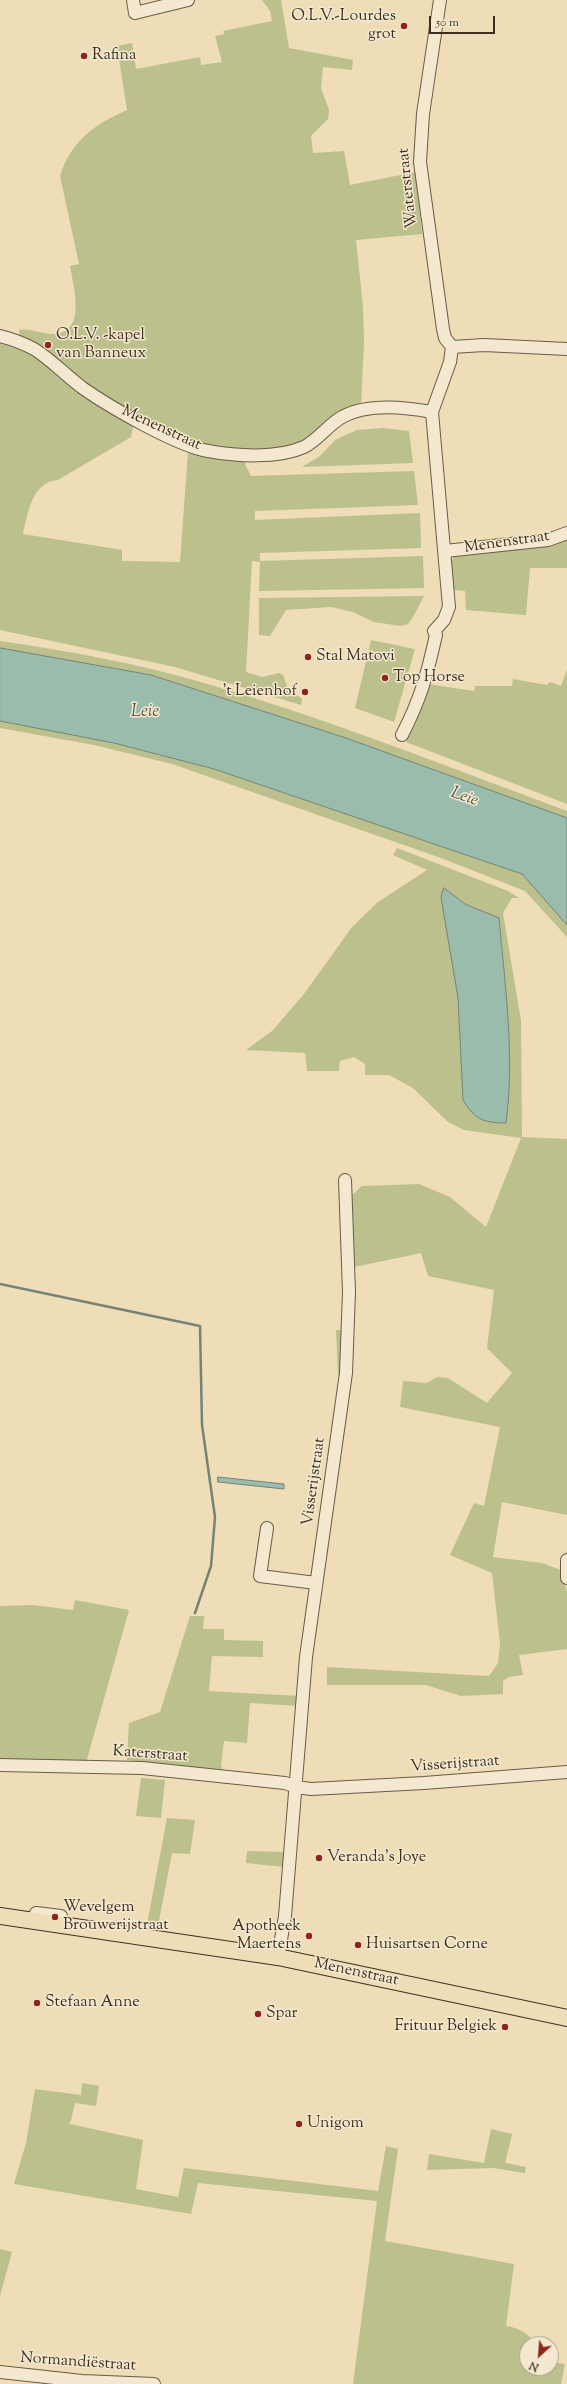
<!DOCTYPE html>
<html>
<head>
<meta charset="utf-8">
<style>
	body { margin:0 }
	#map { position:relative; width:567px; height:2384px; overflow:hidden; background:#eeddb7; font-family:"Sorts Mill Goudy",serif }
	canvas { display:block }
	.north { position:absolute; left:519px; top:2336px; width:40px; height:40px; box-sizing:border-box; background:#f4e9d0; border:1px solid #ab9e8a; border-radius:50%; rotate:206deg; font-size:11px; font-weight:700; line-height:16px; text-align:center; color:#3e2e20 }
	.north::after { content:''; display:block; margin:auto; width:14px; height:18px; background:#8f2418; clip-path:polygon(50% 0,100% 100%,50% 72%,0 100%) }
	.scale { position:absolute; left:429px; top:16px; width:66px; height:18px; box-sizing:border-box; border:2px solid #3e2e20; border-top:0; padding-left:5px; font-size:12px; line-height:14px; white-space:nowrap; color:#3e2e20; -webkit-text-stroke:3px #f4e9d0; paint-order:stroke }
</style>
</head>
<body>
<div id="map">
<canvas width="567" height="2384"></canvas>
<div class="north">N</div>
<div class="scale">50 m</div>
</div>
<script>
const g = document.querySelector('canvas').getContext('2d');
g.lineJoin = 'round';
function fill(path, color) { g.fillStyle = color; g.fill(path, 'evenodd'); }
function stroke(path, color, width, dash) { g.strokeStyle = color; g.lineWidth = width; g.lineCap = dash ? 'butt' : 'round'; g.setLineDash(dash || []); g.stroke(path); }
function drawText(font, color, halo, rows, align = 'center') {
  g.font = font + ' "Sorts Mill Goudy",serif'; g.lineWidth = 3; g.setLineDash([]); g.textBaseline = 'middle'; g.strokeStyle = halo; g.fillStyle = color; for (const [text, x, y, turn = 0] of rows) {
    g.save(); g.translate(x, y); g.rotate((+turn || 0) * Math.PI / 180); g.textAlign = isNaN(turn) ? turn : align; if (halo) g.strokeText(text, 0, 0); g.fillText(text, 0, 0); g.restore();
  }
}
fill(new Path2D(`
	M262 0H281L289 48 353 60 352 70 323 67 321 88 329 110 328 119 311 136 313 153 344 151 350 185 416 172 422 234 356 240 363 307 364 342 361 406 310 439 286 448 228 450 181 438 90 388 20 338 19 330C30 328 42 334 53 334 88 333 73 286 70 266L79 264 60 176C71 141 95 124 127 110L117 46 132 43 136 69 200 57 201 65 222 62 215 36 225 34 223 31 272 21 270 11Z
	M0 340 24 348 134 423 131 437 58 480C32 482 28 512 23 534L122 550V561L180 562 188 452 217 458 246 459 245 464 251 476 414 471 418 505 255 511V520L420 513 421 548 260 553V561L423 556 424 588 259 591 260 562 252 561 246 672 262 677 279 673 283 675 287 686 302 699 301 705 175 667 0 630Z
	M383 428 409 431 413 463 302 467 320 456 335 440 357 430Z
	M567 537V568H530L526 615 466 610 465 591 452 590V560L455 555Z
	M424 596 413 617 408 624 401 626 374 622 353 612 331 607 286 610 270 636 259 635V598Z
	M371 640 415 649 394 722 355 708Z
	M0 641C68 651 135 663 201 682 326 718 446 766 567 811V818L346 738 151 675 0 648Z
	M567 670V804L406 742 428 684 474 691 475 686H512L513 679 547 685 550 682 561 686Z
	M0 721 114 743 214 769 522 874 567 925V937L525 891 441 858 172 764 94 745 0 728Z
	M397 848 508 891 519 898H512L503 913 521 1021 522 1137 567 1139V1515L502 1502 493 1557 542 1563 561 1570 567 1592V1649L519 1655 523 1675 509 1677 503 1681V1694L461 1696 426 1685H327V1667L489 1676 498 1663 500 1644 492 1573 450 1555 474 1503 484 1506 500 1427 400 1407 403 1381 427 1383 437 1377 448 1378 487 1403 512 1373 487 1348 494 1290 428 1276 421 1253 350 1268V1197L362 1186 419 1184 450 1197 486 1227 521 1138 464 1130 448 1122 413 1088 389 1075H365V1064L354 1057 340 1061 339 1071H307L305 1053 246 1050 272 1031 304 994 352 927 378 902 427 870 393 855ZM444 888 465 904 499 919C505 985 515 1057 506 1123L463 1100 458 998Z
	M336 1330H345L342 1381 338 1375Z
	M75 1600 129 1610 86 1763 0 1761V1606L33 1605 73 1610Z
	M190 1616H204L203 1629H224V1640L263 1641V1657L212 1656 209 1691 299 1696 298 1706 250 1703 247 1743 224 1741 221 1764 223 1772 127 1760 129 1723 160 1712Z
	M141 1778 165 1780 161 1818 136 1816Z
	M167 1818 195 1820 190 1854 172 1853 158 1926 147 1924Z
	M247 1851 285 1852 284 1867 246 1863Z
	M82 2083 99 2086 96 2106 75 2103 70 2124 143 2140 136 2189 178 2197 184 2168 378 2191 386 2146 398 2149 385 2241 514 2264 506 2326C519 2328 527 2332 535 2344H527V2368H551V2362L565 2364 561 2384H353L377 2201 198 2183 191 2214 14 2184 26 2143 35 2089 81 2095Z
	M491 2129 512 2134 505 2163 526 2167 525 2173 493 2168 427 2170 429 2154 484 2163Z
	M0 2249 12 2252 0 2296Z`), '#bbc08d');
const water = new Path2D(`
	M0 648 151 675 346 738 567 818V925L522 874 214 769 114 743 0 721Z
	M444 888 465 904 499 918C505 985 515 1057 506 1123 484 1123 475 1120 463 1100L458 998 441 897Z
	M218 1477 284 1484V1489L218 1482Z`);
fill(water, '#99bcad');
stroke(water, '#758375', 1);
stroke(new Path2D(`
	M0 1284 200 1326 202 1425 215 1517 211 1566 195 1613`), '#758375', 2.5);
const minor = new Path2D(`
	M133 0 135 13 188 0
	M0 336C12 339 23 343 34 349 52 360 66 376 84 389 110 407 177 446 208 451 236 456 277 459 304 447 318 440 328 425 342 417 367 403 405 407 432 412
	M452 347 484 345 567 349
	M445 551 548 540 567 533
	M402 735C421 698 427 675 436 635L434 631 444 620 449 607 432 412 450 362 452 347 445 338 443 329 420 162 423 114 440 0
	M267 1528 260 1576 316 1583
	M567 1560V1578
	M0 1765 142 1768 285 1783 296 1787 311 1789 424 1783 567 1772
	M36 1913 61 1916V1918L36 1916Z
	M278 1957 285 1916 306 1657 346 1373 349 1292 345 1180
	M0 2372 82 2381 154 2384`);
const major = new Path2D(`
	M0 1916 278 1957 567 2018`);
stroke(minor, '#6a5a46', 14);
stroke(major, '#3e2e20', 18);
stroke(minor, '#f4e9d0', 12);
stroke(major, '#eeddb7', 16);
for (const [x, y, r, color] of [
	[404,26,4,"#8f2418"],
	[84,56,4,"#8f2418"],
	[48,345,4,"#8f2418"],
	[308,657,4,"#8f2418"],
	[385,678,4,"#8f2418"],
	[305,692,4,"#8f2418"],
	[319,1858,4,"#8f2418"],
	[55,1917,4,"#8f2418"],
	[309,1936,4,"#8f2418"],
	[358,1945,4,"#8f2418"],
	[37,2003,4,"#8f2418"],
	[258,2014,4,"#8f2418"],
	[505,2027,4,"#8f2418"],
	[299,2124,4,"#8f2418"]
]) { const dot = new Path2D(); dot.arc(x, y, r, 0, 2 * Math.PI); g.fillStyle = color; g.fill(dot); stroke(dot, '#f4e9d0', 1.5); }
drawText('16px', '#3e2e20', '#f4e9d0', [
	["O.L.V.-Lourdes",396,17,"right"],
	["grot",396,35,"right"],
	["Rafina",92,56],
	["O.L.V. -kapel",56,336],
	["van Banneux",56,354],
	["Stal Matovi",316,657],
	["Top Horse",393,678],
	["'t Leienhof",297,692,"right"],
	["Veranda's Joye",327,1858],
	["Wevelgem",63,1908],
	["Brouwerijstraat",63,1926],
	["Apotheek",301,1927,"right"],
	["Maertens",301,1945,"right"],
	["Huisartsen Corne",366,1945],
	["Stefaan Anne",45,2003],
	["Spar",266,2014],
	["Frituur Belgiek",497,2027,"right"],
	["Unigom",307,2124]
], 'left');
drawText('16px', '#3e2e20', '#f4e9d0', [
	["Waterstraat",409,188,-96],
	["Menenstraat",161,429,25],
	["Menenstraat",507,543,-8],
	["Visserijstraat",315,1482,-82],
	["Katerstraat",150,1755,4],
	["Visserijstraat",455,1765,-4],
	["Menenstraat",356,1973,12],
	["Normandiëstraat",78,2363,4]
]);
drawText('italic 17px', '#555243', '#f4e9d0', [
	["Leie",145,713],
	["Leie",464,798,20]
]);
</script>
</body>
</html>
